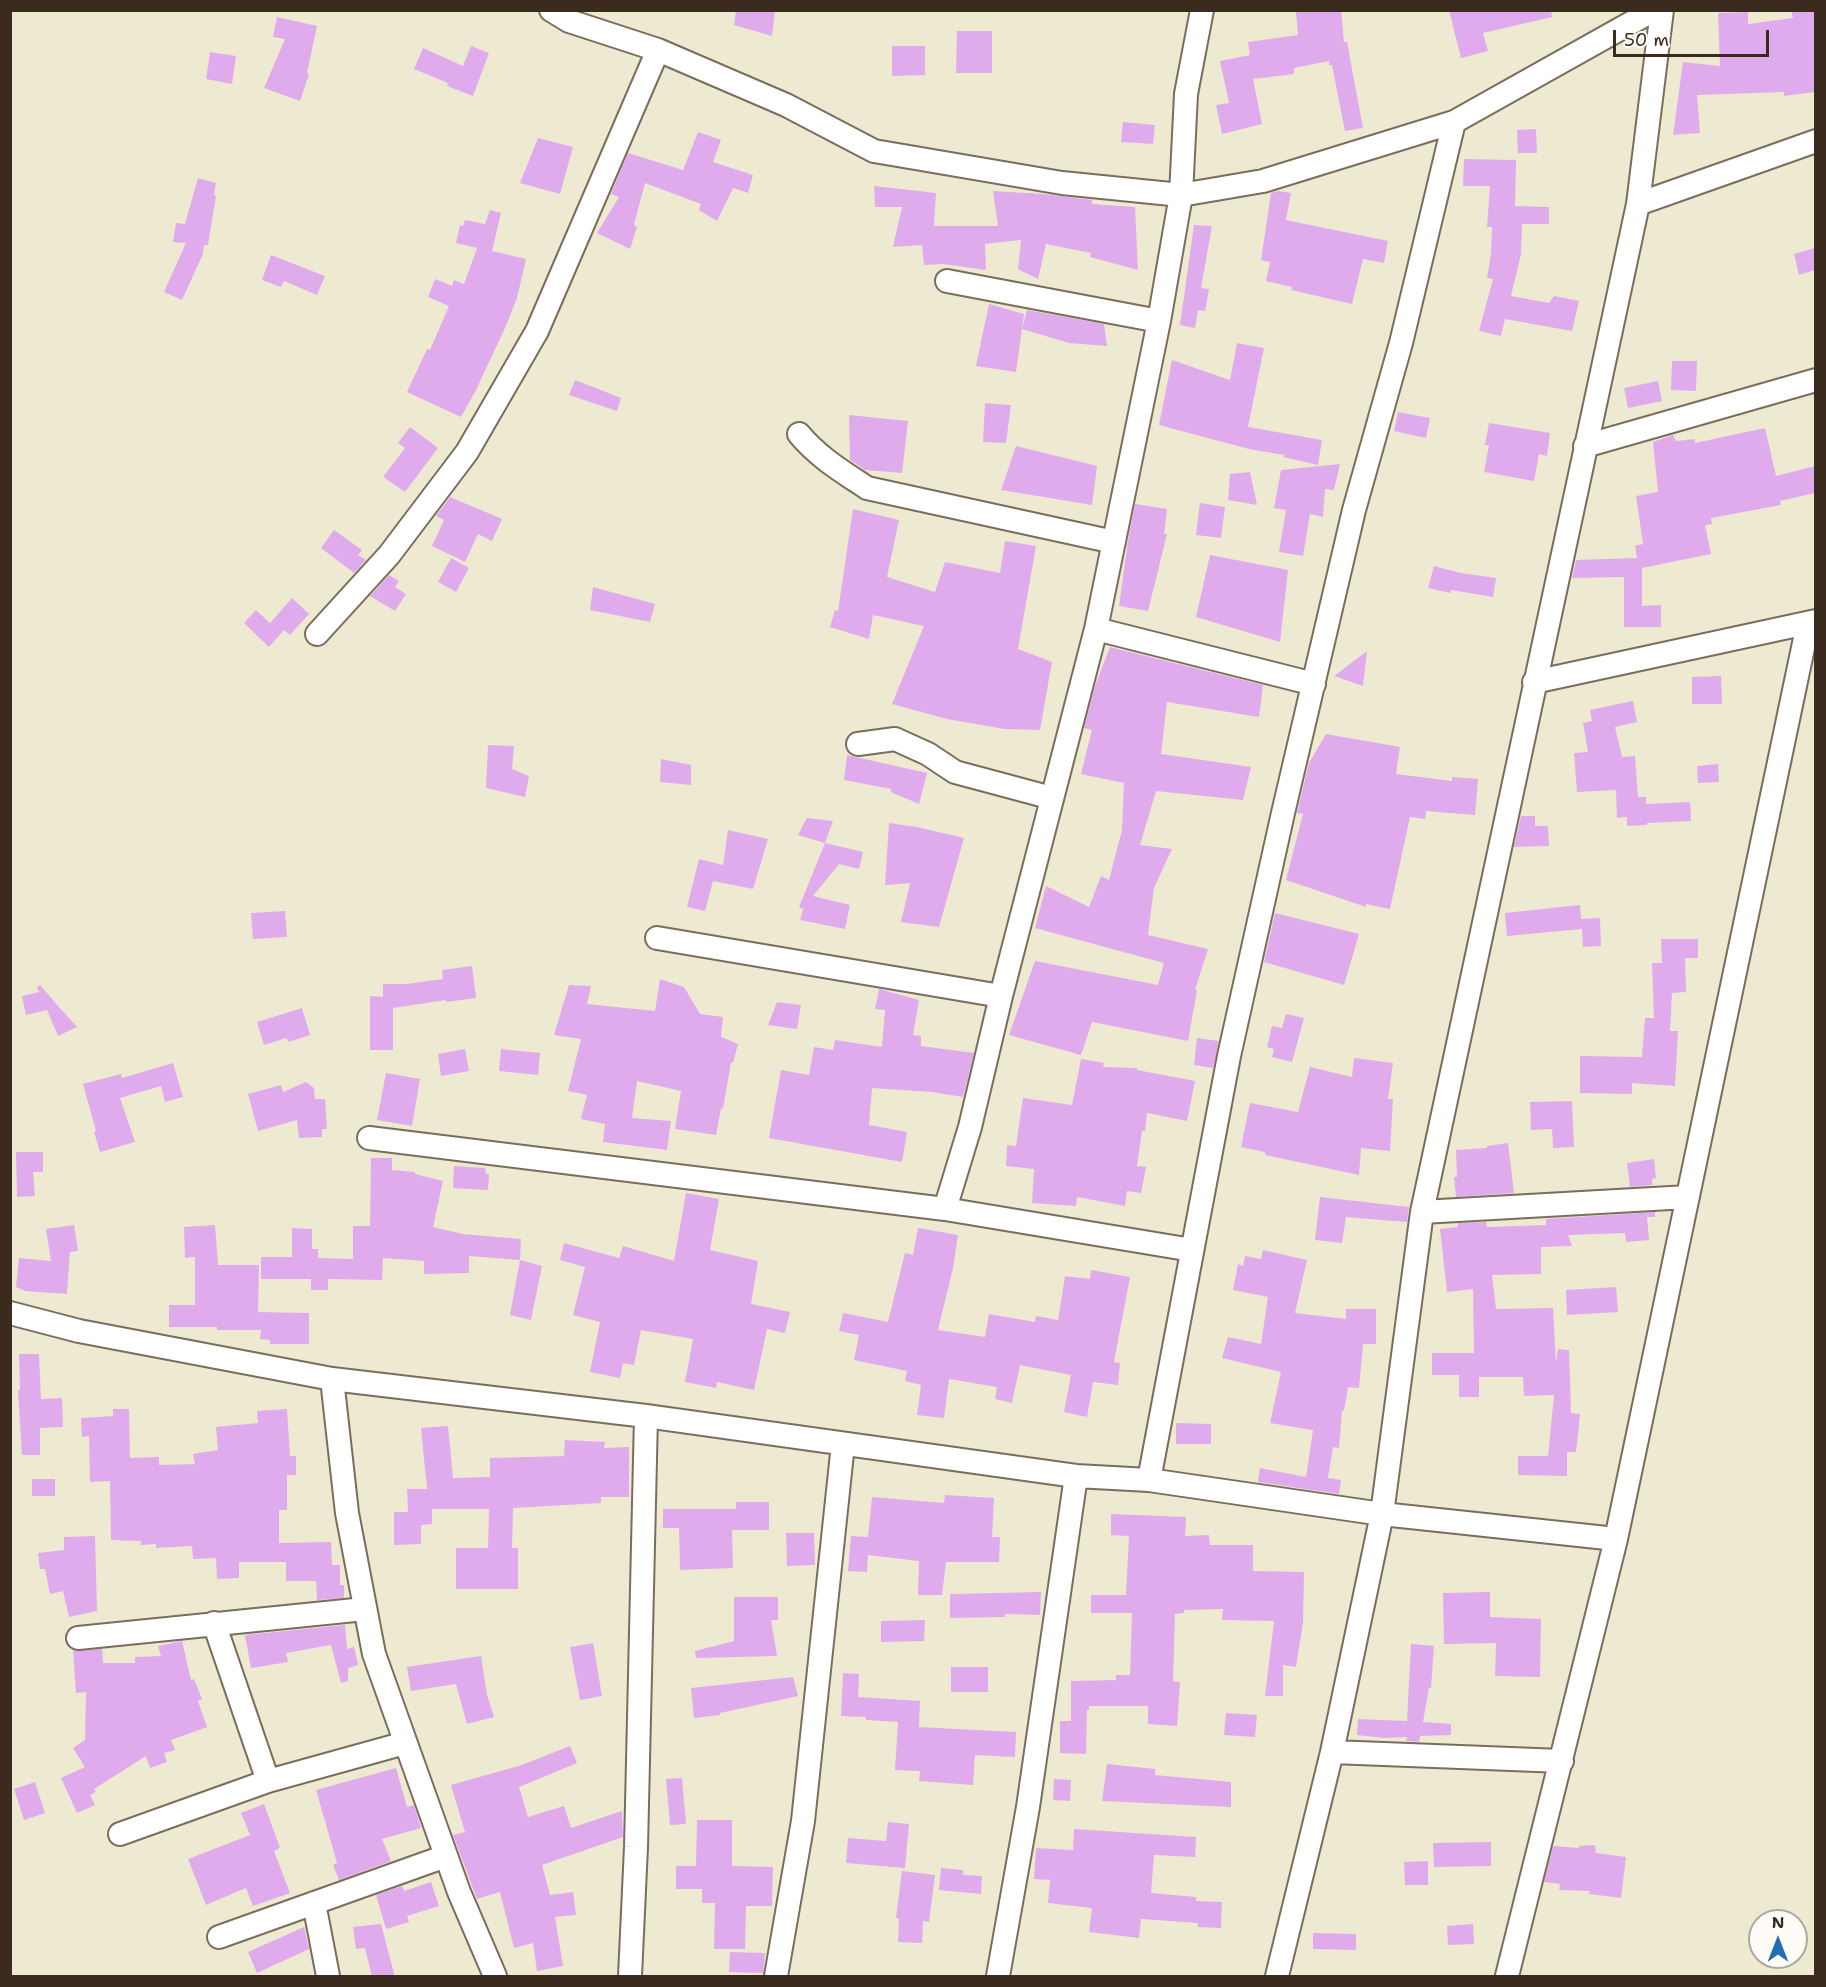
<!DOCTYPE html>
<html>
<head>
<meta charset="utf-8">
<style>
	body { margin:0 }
	#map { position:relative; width:1826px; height:1987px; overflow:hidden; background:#eeead1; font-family:"Shantell Sans",sans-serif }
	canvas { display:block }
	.frame { position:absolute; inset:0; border:12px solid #3b2a1e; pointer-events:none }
	.north { position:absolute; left:1748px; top:1909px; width:60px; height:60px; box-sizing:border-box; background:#fdfcf7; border:2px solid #afa8a0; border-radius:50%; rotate:0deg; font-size:16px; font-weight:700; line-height:24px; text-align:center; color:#3b2a1e }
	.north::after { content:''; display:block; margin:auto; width:21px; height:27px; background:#1f6fb2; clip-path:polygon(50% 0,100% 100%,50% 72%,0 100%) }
	.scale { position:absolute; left:1613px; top:30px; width:156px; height:27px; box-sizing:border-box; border:3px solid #3b2a1e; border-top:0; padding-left:8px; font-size:18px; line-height:21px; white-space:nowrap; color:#3b2a1e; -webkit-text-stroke:4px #fdfcf7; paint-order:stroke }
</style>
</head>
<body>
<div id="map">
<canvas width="1826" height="1987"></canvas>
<div class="frame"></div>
<div class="north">N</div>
<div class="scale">50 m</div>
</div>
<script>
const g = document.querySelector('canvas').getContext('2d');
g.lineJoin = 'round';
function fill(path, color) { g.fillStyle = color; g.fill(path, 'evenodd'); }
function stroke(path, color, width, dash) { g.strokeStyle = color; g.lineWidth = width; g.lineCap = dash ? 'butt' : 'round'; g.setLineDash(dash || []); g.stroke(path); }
fill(new Path2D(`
	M736 10H775L772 36 734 25Z
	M1315 10H1341L1344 42H1347L1363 128 1345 131 1332 65H1329V61L1294 68V74L1253 79 1262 124 1222 134 1216 105 1229 103 1220 61 1250 55 1248 42 1298 35 1296 12Z
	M1449 10H1551L1552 17 1483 33 1488 51 1461 58Z
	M1791 10H1815V92L1784 96V92L1697 95 1700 133 1673 135 1683 62 1720 66 1718 13 1748 12V24L1793 18Z
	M277 17 317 26 307 73 309 74 300 101 264 88 285 39 273 37Z
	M957 31H992V73H956Z
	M471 46 489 53 473 96 447 86 448 83 414 69 423 48 463 66Z
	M892 46H925V75L892 76Z
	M210 52 236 56 232 84 206 79Z
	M1123 122 1155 125 1153 144 1121 142Z
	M1536 129 1537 153H1518L1517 130Z
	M698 132 721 140 713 162 753 175 748 193 733 188 717 221 699 210 701 204 645 183 634 225 637 227 630 249 597 233 619 197 611 194 628 153 683 170Z
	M538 138 573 147 560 194 520 183Z
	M1464 159 1516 160 1515 206 1549 207V224H1522L1521 254 1511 296 1549 303 1554 296 1579 301 1572 331 1505 319 1501 336 1479 331 1493 279 1487 278 1491 254 1492 227H1487L1490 186H1463Z
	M198 178 216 183 214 195 216 196 208 245H204L203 254 182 300 164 292 186 243 173 242 176 223 185 224Z
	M874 186 936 193 934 226H998L993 191 1043 194 1092 200V204L1135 207 1138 270 1090 257 1091 253 1046 244 1038 279 1018 269 1021 240 985 244 986 270 943 264 924 265 922 245 893 247 902 207H875Z
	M1278 191 1291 193 1286 220 1388 241 1384 263 1363 259 1352 304 1291 290 1292 287 1266 281 1270 262 1261 260 1271 193Z
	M490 210 501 213 492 251 526 259 517 298 505 328 475 392 461 417 407 392 427 349 430 350 449 306 428 297 435 279 452 286 454 280 464 284 477 248 456 243 460 225 463 226 465 220 485 224Z
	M1194 225 1212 226 1201 288 1209 289 1205 311 1198 310 1195 328 1180 325Z
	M1815 248V270L1799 275 1794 254Z
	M271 255 325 276 317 295 284 281 281 287 262 280Z
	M989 304 1024 314 1016 372 976 366Z
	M1027 310 1104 324 1107 346 1069 343 1022 329Z
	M1237 343 1264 348 1248 427 1322 440 1318 465 1283 457 1284 455 1249 449 1159 425 1172 360 1230 380Z
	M1672 361H1697L1696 391 1671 390Z
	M575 380 621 398 617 411 569 395Z
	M1658 381 1662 401 1628 408 1624 388Z
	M985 403 1011 405 1006 443 983 442Z
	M1398 412 1430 418 1426 438 1394 431Z
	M849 415 908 421 902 473 865 470 850 460Z
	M1489 423 1550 433 1547 456 1539 454 1534 481 1484 472 1489 445H1485Z
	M410 427 438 448 405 492 383 477 405 448 398 443Z
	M1765 428 1776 476 1815 466V493L1780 501 1781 505 1711 518 1712 524 1705 525 1711 554 1642 568V606L1661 605V627H1624V577L1572 578 1576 560 1637 558 1635 546 1643 544 1636 496 1658 492 1653 442 1673 435 1676 441 1695 439V443Z
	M1016 446 1097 466 1092 505 1001 490Z
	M1340 464 1334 490 1325 489 1323 517 1310 514 1303 556 1279 552 1286 510 1274 508 1281 470Z
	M1250 472 1257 505 1228 500 1230 474Z
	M450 497 502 519 492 541 478 534 465 562 432 546 444 520 436 516Z
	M1200 503 1225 507 1221 538 1196 535Z
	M1135 504 1167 509 1164 534H1167L1148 611 1119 606 1128 541Z
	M853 509 899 520 887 577 935 592 945 562 1000 573 1005 541 1036 546 1018 649 1052 662 1040 730 1004 729 947 719 892 704 924 626 873 615 869 639 830 627 835 610 838 611Z
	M334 530 362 550 358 555 366 560 354 573 321 548Z
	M1210 555 1288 570 1280 642 1196 617Z
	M451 558 469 568 456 592 438 582Z
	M1434 566 1461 573 1496 578 1493 597 1451 590 1450 593 1428 588Z
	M389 575 399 581 395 587 406 594 395 611 370 596Z
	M593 587 655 604 650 622 590 610Z
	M292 598 309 614 290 635 284 630 269 647 244 623 256 610 270 623Z
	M1110 647 1263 685 1259 717 1167 702 1161 754 1251 767 1243 800 1156 791 1140 845 1172 849 1154 888 1148 935 1208 949 1195 990H1197L1188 1041 1092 1022 1081 1055 1009 1035 1035 961 1158 985 1164 963 1035 928 1046 886 1089 907 1101 876 1109 880 1122 830 1124 783 1081 774 1092 730 1084 728 1095 686Z
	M1367 651 1363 686 1334 676Z
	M1721 676 1722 704H1692V677Z
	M1633 701 1637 722 1615 727 1622 757 1635 756 1638 797H1646V804L1690 802 1691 821 1647 823V825L1627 826V817L1617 818 1616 790 1577 792 1574 753 1588 752 1583 723 1592 721 1590 710Z
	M1326 734 1400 747 1396 774 1452 781V777L1478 779 1475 815 1426 811 1425 819 1410 817 1390 909 1366 904V907L1286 880 1303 814 1297 813 1309 763Z
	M488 745 514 746 512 769 529 776 525 797 486 788Z
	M847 755 927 773 919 804 891 792V789L844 780Z
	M661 759 691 765V785L660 782Z
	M1718 764 1719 782 1698 783 1697 766Z
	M1521 816H1535V826H1548L1549 846 1514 847Z
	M807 818 833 821 825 843 798 835Z
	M889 823 917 827 964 838 939 927 901 922 910 883 885 885Z
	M728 830 768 839 753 889 713 881 705 911 687 907 699 859 723 865Z
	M825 843 863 852 859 869 839 864 813 896 850 905 845 929 800 920 804 907 802 909 799 907Z
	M1580 905 1581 919 1600 918 1601 946 1583 947 1582 929 1507 936 1505 913Z
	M285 911 287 937 253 939 251 913Z
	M1275 913 1359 934 1344 985 1264 962Z
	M1661 939H1698V958H1685L1686 992 1672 993 1670 1031H1678L1675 1086 1632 1083V1094L1580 1093V1056L1642 1057 1645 1018H1654L1652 963H1662Z
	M472 966 476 998 446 1002V1000L393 1008V1050H370V996L383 997V984H407L443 979 442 970Z
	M660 979 684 987 700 1014 723 1017 721 1037 738 1044 733 1063 731 1062 723 1109 721 1108 716 1135 675 1129 681 1091 637 1081 632 1118 671 1121 667 1150 603 1142 605 1124 581 1119 587 1095 568 1091 581 1039 554 1035 569 985 591 986 587 1004 655 1011Z
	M40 985 59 1007 77 1027 58 1036 47 1010 26 1015 22 996 39 992 37 987Z
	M879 989 919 1000 913 1035 921 1036V1046L974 1053 963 1097 932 1092 872 1088 869 1125 907 1132 902 1162 769 1138 781 1070 809 1075 814 1047 833 1050 835 1040 882 1047 885 1010 875 1009Z
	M777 1002 801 1005 797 1029 768 1025Z
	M302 1008 310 1035 289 1042 286 1038 264 1045 257 1022Z
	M1286 1014 1304 1018 1292 1062 1272 1057 1274 1049 1267 1047 1272 1026 1282 1028Z
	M1197 1038 1219 1041 1213 1068 1194 1065Z
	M465 1049 469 1071 441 1076 438 1054Z
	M501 1049 540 1053 538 1075 499 1071Z
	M1354 1058 1393 1063 1388 1099H1393L1390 1151 1361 1148 1359 1175 1265 1155V1152L1241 1147 1250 1103 1298 1112 1310 1067 1352 1077Z
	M1081 1059 1104 1063 1103 1067 1137 1068V1070L1195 1081 1187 1121 1147 1113 1145 1131H1142L1137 1166 1146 1167 1141 1193 1127 1191 1125 1206 1077 1197 1076 1206 1032 1203 1034 1169 1006 1166 1007 1145 1016 1146 1023 1098 1072 1105Z
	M173 1063 183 1097 165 1102 161 1086 120 1098 135 1142 100 1152 94 1132 96 1131 83 1084 121 1074 122 1078Z
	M386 1073 420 1079 412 1126 377 1120Z
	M306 1082 314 1088 315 1099H325L327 1129H322V1137L299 1138 297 1120 258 1131 248 1094 281 1085 283 1092Z
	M1572 1101 1574 1147 1553 1148 1552 1129 1531 1130 1530 1102Z
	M1508 1143 1514 1193 1456 1197 1454 1177H1457L1456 1150 1487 1148V1146Z
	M16 1152H43V1172H33L35 1196 17 1197Z
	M371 1158H392V1170L415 1172V1174L443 1181 433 1227 463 1234 521 1239 520 1260 469 1256V1273L424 1274V1261L383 1258 382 1280 328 1279V1290H311V1279H261V1257H292V1228L312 1229V1249H318V1258L353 1259V1226H370Z
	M1654 1159 1656 1178 1652 1179V1185L1630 1187 1627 1163Z
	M454 1166 485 1168 486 1174H489L488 1190 453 1188Z
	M686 1193 719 1199 710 1250 758 1261 751 1304 790 1312 785 1333 767 1329 754 1390 717 1382 716 1388 685 1382 693 1339 641 1330 634 1365 623 1363 620 1378 590 1372 600 1322 573 1315 585 1267 560 1260 564 1243 619 1258 623 1246 674 1261Z
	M1320 1197 1409 1207 1407 1222 1346 1217 1342 1243 1315 1240Z
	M1655 1212V1217H1647L1649 1240 1626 1242 1625 1233 1568 1235 1572 1246 1541 1247V1274L1492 1275 1496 1309 1553 1308 1556 1363 1558 1349 1569 1350 1571 1413 1580 1414 1576 1452H1567V1476L1518 1475V1456H1548L1554 1395 1524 1396 1523 1377H1479V1397H1459V1375H1432V1353H1474L1473 1289 1447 1292 1440 1229 1458 1227V1223L1486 1222 1487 1227 1546 1225V1219Z
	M74 1225 78 1251 70 1252 67 1294 25 1291 16 1287 19 1258 51 1261 46 1229Z
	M215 1225 218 1265H259L258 1312 309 1313V1344H270V1340L260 1339 261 1330H217V1327H169V1305H195V1257L185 1258 184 1227Z
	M918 1228 958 1235 953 1268 938 1330 985 1337 989 1314 1035 1322 1036 1316 1058 1320 1065 1276 1090 1279 1091 1270 1130 1277 1114 1362 1120 1363 1118 1385 1093 1382 1087 1417 1064 1412 1071 1375 1020 1365 1012 1403 995 1399 997 1387 949 1379 944 1418 917 1415 921 1385 905 1381 907 1371 854 1360 859 1335 839 1331 843 1313 888 1322 905 1253 913 1255Z
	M1263 1250 1307 1260 1295 1313 1346 1319V1309H1376V1344H1363L1359 1388 1348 1387 1344 1411 1342 1410 1339 1448 1333 1447 1328 1478 1341 1480 1339 1494 1258 1482 1260 1468 1306 1477 1313 1430 1270 1423 1281 1372 1222 1358 1228 1337 1261 1344 1268 1297 1233 1290 1238 1264 1243 1266 1245 1256 1261 1259Z
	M520 1260 542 1266 531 1320 510 1315Z
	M1616 1287 1618 1312 1567 1315 1566 1290Z
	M19 1354H39L41 1399 62 1398 63 1427 40 1428V1455H22L18 1390H20Z
	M113 1409H129L130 1458 159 1457V1465L195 1464 193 1454 218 1450 216 1427 258 1423 257 1411 287 1409 290 1456H296V1475H287V1510H279V1543L331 1542 332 1565H340V1585H344V1598L317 1600 316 1581H286V1562H239V1578L217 1579 216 1558 193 1559 192 1546 156 1548V1544L141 1545V1541L111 1540 110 1481 90 1482 89 1436 82 1437 81 1418 113 1416Z
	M1176 1423 1211 1424V1444H1176Z
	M448 1426 453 1478 490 1477V1458L564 1456 565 1440 605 1442 604 1448 629 1447V1497H601V1503L513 1508 512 1548H518V1589H456V1548H488L489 1509H432V1524L421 1525V1544L394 1545V1512H408L407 1489H427L421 1428Z
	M32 1479H55V1496H32Z
	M945 1495 994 1498 992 1537H1000L999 1562H946L942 1595H918L919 1561 868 1555 867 1572 848 1571 851 1536 868 1537 872 1497 944 1503Z
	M736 1502H769V1530H732L733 1568 680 1570 679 1528H663V1509H736Z
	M1111 1514 1186 1517 1185 1536 1209 1535 1210 1545H1253V1571L1304 1572 1303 1622 1296 1667 1283 1665V1696H1265L1274 1621 1222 1620 1223 1609 1184 1610V1613L1175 1614 1173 1681 1180 1682 1177 1726 1148 1724V1706H1089V1710H1087L1086 1754 1060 1753V1721H1071V1681L1116 1680V1675H1130L1132 1613H1091V1595H1126L1129 1536 1111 1535Z
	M786 1533H814L815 1565 787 1566Z
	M95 1536 97 1611 69 1617 63 1591 50 1594 45 1569H40L38 1553 64 1550V1537Z
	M1041 1592 1040 1615 1005 1614V1617L950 1618V1594Z
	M1490 1592V1617L1541 1619 1540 1677 1495 1676 1496 1643 1444 1644 1443 1593Z
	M734 1597H778V1620H771L777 1656 696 1658 695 1651 734 1641Z
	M925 1620 924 1641 881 1642V1621Z
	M345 1625 347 1649 354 1647 358 1665 348 1668V1681L341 1683 331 1645 286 1653 288 1662 251 1668 245 1635Z
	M182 1641 191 1680 194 1679 202 1699 198 1701 207 1727 171 1740 175 1750 164 1753 167 1762 150 1768 146 1756 94 1789 96 1792 90 1795 95 1805 77 1813 61 1778 85 1767 73 1748 85 1740 86 1692 76 1693 73 1650 102 1649 103 1663H135V1657L161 1656 158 1646Z
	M593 1643 602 1696 580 1700 570 1647Z
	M1411 1644 1434 1646 1431 1688H1429L1423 1722 1451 1724V1735L1420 1736 1419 1742 1406 1741 1407 1737 1385 1738 1357 1735 1358 1719 1407 1721Z
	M481 1656 487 1695 494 1717 467 1724 456 1684 411 1691 407 1667Z
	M951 1667H988V1692H951Z
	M843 1673 859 1674 858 1697 920 1701 919 1727 1016 1732 1015 1757 975 1755 973 1785 919 1781 920 1771 895 1770 898 1722 866 1720V1717L841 1716Z
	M793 1677 798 1696 720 1713V1715L694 1718 691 1688Z
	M1226 1713 1257 1715 1255 1737 1224 1735Z
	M570 1746 577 1763 519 1787 528 1817 564 1806 571 1828 622 1811 623 1837 542 1865 550 1895 573 1892 576 1915 555 1917 563 1966 537 1971 533 1943 514 1948 500 1892 477 1899 453 1835 465 1832 451 1785 522 1765Z
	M1107 1764 1155 1769V1775L1231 1782V1807L1102 1801Z
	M396 1768 407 1807 414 1805 421 1828 382 1839 391 1861 339 1880 333 1865 337 1863 316 1790Z
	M682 1778 686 1824 670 1825 666 1779Z
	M1054 1779 1071 1780 1070 1801 1053 1800Z
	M35 1782 45 1813 24 1820 14 1789Z
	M264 1804 280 1848 274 1851 290 1893 253 1906 246 1888 206 1905 188 1859 250 1835 241 1813Z
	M697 1820H732V1866L773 1867 772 1906H746L745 1949H714L715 1903H702V1889H676V1866H696Z
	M888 1822 909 1824 905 1868 846 1863 848 1838 886 1841Z
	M1074 1829 1196 1837 1195 1857 1154 1855 1151 1893 1196 1897V1901L1222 1902 1221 1928 1198 1927V1923L1141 1919 1139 1938 1089 1932 1092 1908 1048 1903 1050 1880 1034 1879 1036 1848 1073 1850Z
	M1491 1842V1866L1434 1867 1433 1843Z
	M1595 1845 1596 1853 1626 1857 1621 1898 1589 1894 1590 1891 1559 1890 1560 1884 1544 1882 1553 1846 1579 1848V1846Z
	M1428 1861V1885H1405L1404 1862Z
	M941 1868 963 1870V1875L982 1876 981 1894 939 1890Z
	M902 1871 935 1875 929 1922 923 1921 922 1943 898 1942 899 1919 896 1918Z
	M431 1882 439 1906 407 1916 409 1922 386 1929 376 1895 402 1886 404 1891Z
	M381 1924 395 1977H372L365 1948 356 1949 353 1927Z
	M1473 1924 1474 1944 1448 1945 1447 1926Z
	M304 1927 309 1949 257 1973 248 1952Z
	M1313 1933 1356 1934V1950L1313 1949Z
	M730 1952 765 1953 763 1973 729 1972Z`), '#e0abed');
const minor = new Path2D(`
	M551 10 569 21 658 50 786 105 874 151 1062 183 1181 195 1263 181 1454 122 1654 10
	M1638 204 1816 141
	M947 281 1159 321
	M799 434C818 457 843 472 867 488L1114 542
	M1585 446 1816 380
	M1096 629 1314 684
	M317 634 389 555 467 452 537 331 658 50
	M1534 682 1816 621
	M858 744 895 739 928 754 955 772 1052 798
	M657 938 1001 996
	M369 1138 945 1209 1192 1250
	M945 1209 970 1127 1001 996 1096 629 1159 321 1181 195 1186 94 1202 10
	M1422 1212 1688 1197
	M10 1313 79 1331 332 1379 646 1416 1076 1476 1149 1480 1382 1514 1616 1539
	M332 1379 347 1513 374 1654 459 1892 495 1976
	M1149 1480 1229 1056 1283 813 1354 510 1401 343 1454 122
	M214 1623 268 1781
	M78 1638 365 1609
	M1332 1752 1562 1761
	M120 1834 268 1781 405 1743
	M314 1903 328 1976
	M219 1937 446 1856
	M630 1976 636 1847 646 1416
	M776 1976 803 1821 843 1444
	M998 1976 1028 1807 1076 1476
	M1277 1976 1332 1752 1382 1514 1422 1212 1638 204 1662 10
	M1507 1976 1616 1539 1808 624`);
stroke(minor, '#7a6d5d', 26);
stroke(minor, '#fff', 22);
</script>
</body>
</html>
